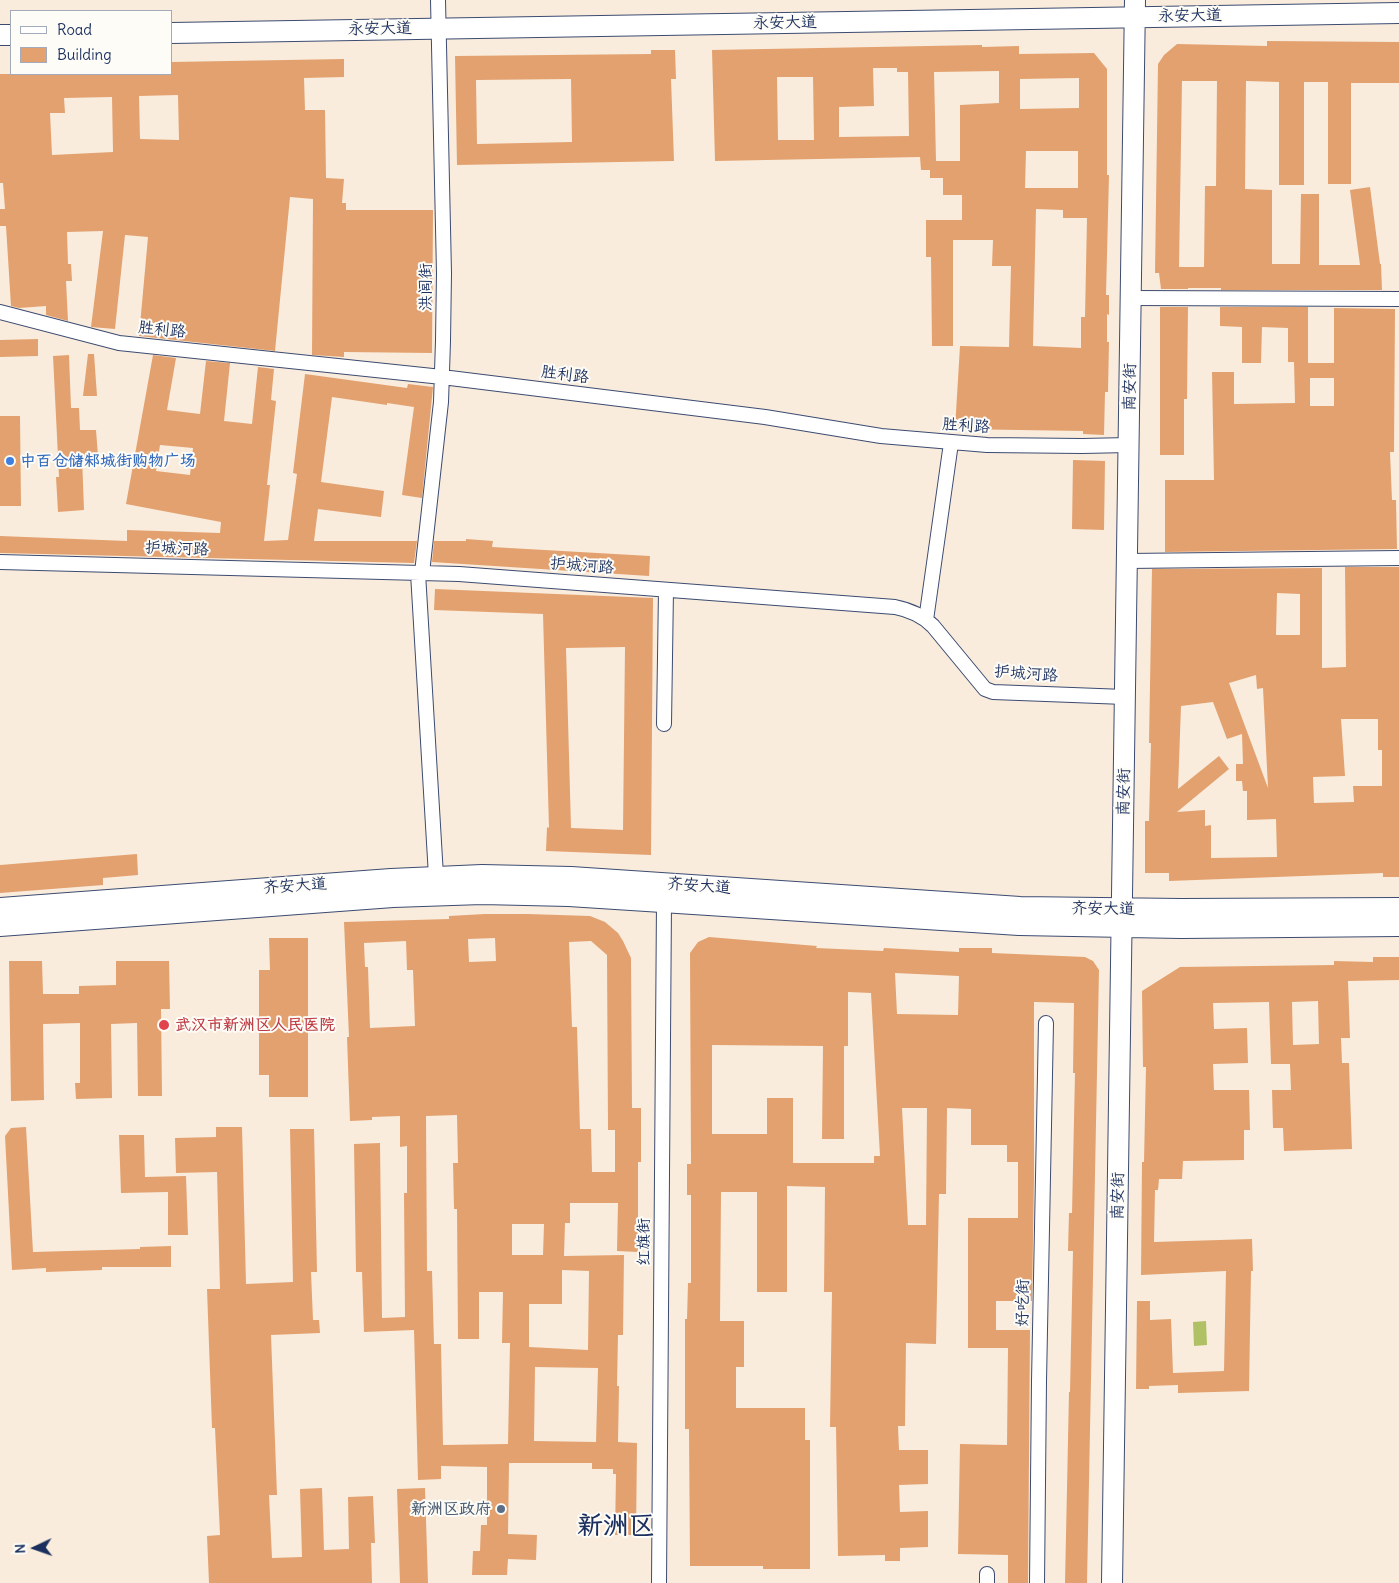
<!DOCTYPE html>
<html>
<head>
<meta charset="utf-8">
<style>
	body { margin:0 }
	#map { position:relative; width:1399px; height:1583px; overflow:hidden; background:#f9ecdc; font-family:Delius,sans-serif }
	canvas { display:block }
	.legend { position:absolute; left:10px; top:10px; width:162px; height:65px; box-sizing:border-box; background:#fdfcf7; border:1px solid #a3aaba; margin:0; padding:6px 9px; list-style:none; font-size:15px; color:#1b2f5e }
	.legend li { display:flex; align-items:center; gap:10px; height:25px }
	.legend b { width:25px; border:1px solid #a3aaba }
	.north { position:absolute; left:10px; top:1523px; width:50px; height:50px; -webkit-text-stroke:4px #fdfcf7; paint-order:stroke; rotate:267deg; font-size:14px; font-weight:700; line-height:20px; text-align:center; color:#1b2f5e }
	.north::after { content:''; display:block; margin:auto; width:18px; height:22px; background:#1b2f5e; clip-path:polygon(50% 0,100% 100%,50% 72%,0 100%) }
</style>
</head>
<body>
<div id="map">
<canvas width="1399" height="1583"></canvas>
<ul class="legend">
<li><b style="height:6px;background:#fff"></b>Road</li>
<li><b style="height:14px;background:#e3a16f"></b>Building</li>
</ul>
<div class="north">N</div>
</div>
<script>
const g = document.querySelector('canvas').getContext('2d');
g.lineJoin = 'round';
function fill(path, color) { g.fillStyle = color; g.fill(path, 'evenodd'); }
function stroke(path, color, width, dash) { g.strokeStyle = color; g.lineWidth = width; g.lineCap = dash ? 'butt' : 'round'; g.setLineDash(dash || []); g.stroke(path); }
function drawText(font, color, halo, rows, align = 'center') {
  g.font = font + ' Delius,"LXGW WenKai TC",sans-serif'; g.lineWidth = 4; g.setLineDash([]); g.textBaseline = 'middle'; g.strokeStyle = halo; g.fillStyle = color; for (const [text, x, y, turn = 0] of rows) {
    g.save(); g.translate(x, y); g.rotate((+turn || 0) * Math.PI / 180); g.textAlign = isNaN(turn) ? turn : align; if (halo) g.strokeText(text, 0, 0); g.fillText(text, 0, 0); g.restore();
  }
}
fill(new Path2D(`
	M1206 1321 1207 1345 1194 1346 1193 1322Z`), '#b0c165');
fill(new Path2D(`
	M1267 41 1399 42V83H1351V184H1328V82H1304V185H1279V82L1246 81 1245 189 1272 190V264H1300L1301 194H1319V265H1360L1350 190 1370 187 1380 264H1381L1382 290H1221V288H1188V289H1161L1159 273H1155L1158 64 1164 55 1177 44 1267 46ZM1182 81H1217L1216 186H1205L1204 267H1179Z
	M982 45V47L1019 46V54L1094 53 1107 69V175H1109L1106 295H1109V315L1107 314V342H1109L1108 392H1105L1104 435 1083 434V431L955 429 960 346 1009 347 1011 266H992L993 240H953V346H932L931 257H926V220H962V195H943V178H930V170H921L920 157 715 161 712 50ZM873 68H897V72H908L909 136 839 137V107L874 106ZM999 71V103L960 105V161H936L934 72ZM777 77H813L814 140H778ZM1079 78V108L1020 109V79ZM1026 151H1078V188H1025ZM1036 209 1063 210V218H1087L1085 317H1081V348L1033 346Z
	M651 50H675L676 79H671L674 161 457 165 455 56 651 54ZM571 79 572 142 477 144 476 80Z
	M344 59V77L304 78 305 110H325L326 178 344 179 342 203H346V210H433L432 353 344 352V357L312 355 313 199 290 197 275 351 139 336 148 237 125 235 115 329 91 327 103 231 67 232 68 264H71L72 281H66L68 321 46 315V306L19 308 11 306 6 226H0V209H5L3 183H0V74H171V62ZM178 95 179 140 140 139 139 96ZM112 97 113 152 52 155 50 113H65L64 98Z
	M1160 307H1188L1187 399H1184V455H1160Z
	M1220 307H1308V363H1334V308L1395 309 1394 452H1390L1392 500H1396L1397 549 1165 552V480H1214L1212 372H1234V404L1295 403 1294 362H1288V328L1262 327 1261 363H1242V327L1220 326ZM1310 378H1334V406H1310Z
	M38 339V356L0 357V340Z
	M88 354H94L97 396H83Z
	M69 355 71 408H79L80 430H96L98 456 82 457 84 510 58 512 56 477H59L53 356Z
	M153 355 176 358 167 410 200 414 206 361 230 363 224 421 252 424 258 367 274 369 271 400 276 401 267 485H270L264 541 288 540 297 474 293 473 305 374 407 388 408 384 433 387 422 498 402 495 414 407 387 403V405L332 397 321 482 384 491 381 517 318 509 314 541H417L414 563 0 553V536L127 541V530L220 533 221 522 126 504ZM160 445 193 448 190 475 156 471Z
	M0 416H20L21 506H0Z
	M1073 460 1105 461 1104 530 1072 529Z
	M466 539 493 541 492 547 650 556 649 576 432 562 434 541H466Z
	M1345 567H1399V877H1383V873L1169 881V873H1145V821H1149L1151 743H1149L1152 569 1322 568V668L1346 667ZM1277 593 1300 594V635H1276ZM1256 675 1257 689 1263 688 1268 788 1229 683ZM1213 702 1227 739 1242 734 1243 764H1236V781H1242L1243 791H1247V820L1276 819 1277 857 1211 858V825L1205 826V810L1177 812 1229 769 1219 756 1178 789 1181 706ZM1341 719H1378V750H1382V786H1353L1354 802 1314 803 1313 777 1345 776Z
	M435 589 653 598 651 855 546 851 547 827 549 828 543 614 434 610ZM625 647 623 830 571 828 566 648Z
	M137 854 138 875 103 878V885L0 893V865Z
	M485 914H528L590 916 605 922 618 933 623 941 631 958 632 1108H641V1162H638V1252L617 1251 618 1203H570V1223H565L564 1256 624 1255 623 1335H618L617 1386H619L618 1442 637 1443 636 1535H615L616 1474H613V1469H592V1463H509L508 1534 537 1535 536 1560 508 1559 507 1575H472L473 1551H480L481 1525H487V1467L441 1466V1479L418 1480 414 1330 364 1332 362 1272H356L354 1144 380 1143 382 1318 405 1317 404 1193H407V1146L400 1147V1116L372 1117V1120L350 1121 347 1037H349L344 922 449 919V916ZM495 938 496 961 469 962 468 939ZM406 941 407 970H413L415 1026 370 1028 368 967H365L364 943ZM591 941 607 955 608 1130H615V1172H592L591 1129H580L577 1027H572L569 942ZM457 1115 458 1163H453L454 1209H457L458 1339H479V1292H503L502 1343H510L508 1444 443 1445 441 1344H434L432 1271H427L426 1116ZM512 1224H544L543 1255H512ZM562 1270 589 1271 588 1350 529 1347V1304H562ZM535 1367 598 1368 596 1442 534 1441Z
	M709 937 817 946 816 948 883 951 884 948 959 952V948H992V953L1085 957 1093 961 1099 970 1087 1583H1065L1069 1392H1070L1073 1251H1068L1069 1213H1072L1075 1073H1073L1074 1003 1034 1002V1179L1032 1301H996V1330H1030L1028 1583H1008V1555L958 1554 960 1444 1007 1445 1008 1348H968V1218H1018V1162H1007V1145H971V1109L947 1108 946 1194H939L936 1344 906 1343 905 1426H898L899 1450H928V1484L899 1485 900 1512 928 1511V1547L900 1548V1561H885V1555L838 1556 836 1427H830L832 1292H824L825 1187 787 1186V1292H757V1192H721L720 1321H744V1367H736V1408H805V1440H810V1569H763V1566H690L689 1429H685V1319H687L688 1283H691V1195H687V1164H691L690 953 698 942ZM895 973 959 976 958 1015 897 1014ZM848 992 871 993 880 1156H874V1163H793V1098H767V1134H712V1045L823 1046 822 1139H844V1046H848ZM902 1108H927L926 1225H908Z
	M269 938H308V1097H269V1075H259V970H270Z
	M1373 957H1399V980L1348 981 1350 1038H1341L1342 1063H1349L1352 1149 1284 1151 1283 1128H1273L1272 1090H1291L1290 1064H1271L1269 1002 1213 1003 1214 1029 1247 1028 1248 1063 1213 1064 1214 1090H1249L1250 1130H1244V1160L1183 1161 1182 1179H1159L1158 1190H1155L1154 1242 1252 1239 1253 1271H1251L1249 1391 1178 1393V1385L1149 1386V1389H1136L1137 1301H1150V1320L1171 1319 1173 1373 1224 1371 1226 1271 1141 1275 1142 1162H1144L1146 1067H1143L1142 991 1180 967 1334 965V961L1373 962ZM1318 1001 1319 1044 1293 1045 1292 1002Z
	M9 961H42L43 994H79V986L116 985V961H169L170 1009H161L162 1096H138L137 1023 111 1024 112 1098 76 1099 75 1083H80V1023L43 1024 44 1100 11 1101Z
	M26 1127 33 1252 140 1249V1247L171 1246V1267H102V1270L46 1272V1268L12 1270 5 1136 11 1128Z
	M216 1127H242L246 1284 293 1282 290 1129H314L317 1272H311L313 1320H319L320 1333 271 1335 277 1495H269L272 1558 302 1557 300 1489 322 1488 324 1550 349 1549 348 1497 373 1496 375 1543H371L372 1583H209L207 1536 220 1535 215 1428H212L207 1289H220L217 1172 176 1173 175 1138 216 1137Z
	M119 1135H144L145 1177 186 1176 188 1235H168V1192L121 1193Z
	M425 1488 428 1583H400L397 1489Z`), '#e3a16f');
const street = new Path2D(`
	M1131 298 1399 299
	M0 312 119 343 442 377 765 417 881 436 987 445 1082 446 1129 445
	M1127 561 1399 558
	M0 562 459 574 895 607C910 610 922 615 933 626L985 689 993 692 1125 697
	M418 573 436 876
	M422 573 441 402 443 341 444 273 438 0
	M926 620 951 443
	M664 724 666 590
	M987 1574V1583
	M659 1583 664 902
	M1037 1583 1039 1381 1046 1023`);
const secondary = new Path2D(`
	M171 33 1399 13
	M0 35H11
	M0 908 391 879 482 875 571 877 1020 907 1181 909 1399 908
	M0 926 393 897 482 894 569 896 1019 925 1181 928 1399 926
	M1112 1583 1135 0`);
stroke(street, '#3c4b71', 16);
stroke(secondary, '#3c4b71', 22);
stroke(street, '#fff', 14);
stroke(secondary, '#fff', 20);
for (const [x, y, r, color] of [
	[10,461,5,"#3f7fe0"],
	[164,1025,6,"#e0444e"],
	[501,1509,5,"#5c6f8a"]
]) { const dot = new Path2D(); dot.arc(x, y, r, 0, 2 * Math.PI); g.fillStyle = color; g.fill(dot); stroke(dot, '#fdfcf7', 2); }
drawText('16px', '#1b2f5e', '#fdfcf7', [
	["永安大道",1190,16,-1],
	["永安大道",785,23,-1],
	["永安大道",380,29,-1],
	["洪闾街",426,287,-90],
	["胜利路",162,330,6],
	["胜利路",565,375,7],
	["南安街",1130,387,-89],
	["胜利路",966,426,4],
	["护城河路",177,549,2],
	["护城河路",582,566,4],
	["护城河路",1026,674,4],
	["南安街",1124,792,-89],
	["齐安大道",295,886,-4],
	["齐安大道",699,886,4],
	["齐安大道",1103,909,1],
	["南安街",1118,1196,-89],
	["红旗街",644,1242,-90],
	["好吃街",1023,1303,-89]
]);
drawText('bold 16px', '#366cbe', '#fdfcf7', [
	["中百仓储邾城街购物广场",20,461]
], 'left');
drawText('bold 16px', '#be3a42', '#fdfcf7', [
	["武汉市新洲区人民医院",175,1025]
], 'left');
drawText('bold 16px', '#4e5e75', '#fdfcf7', [
	["新洲区政府",491,1509]
], 'right');
drawText('bold 26px', '#1b2f5e', '#fdfcf7', [
	["新洲区",616,1527]
]);
</script>
</body>
</html>
